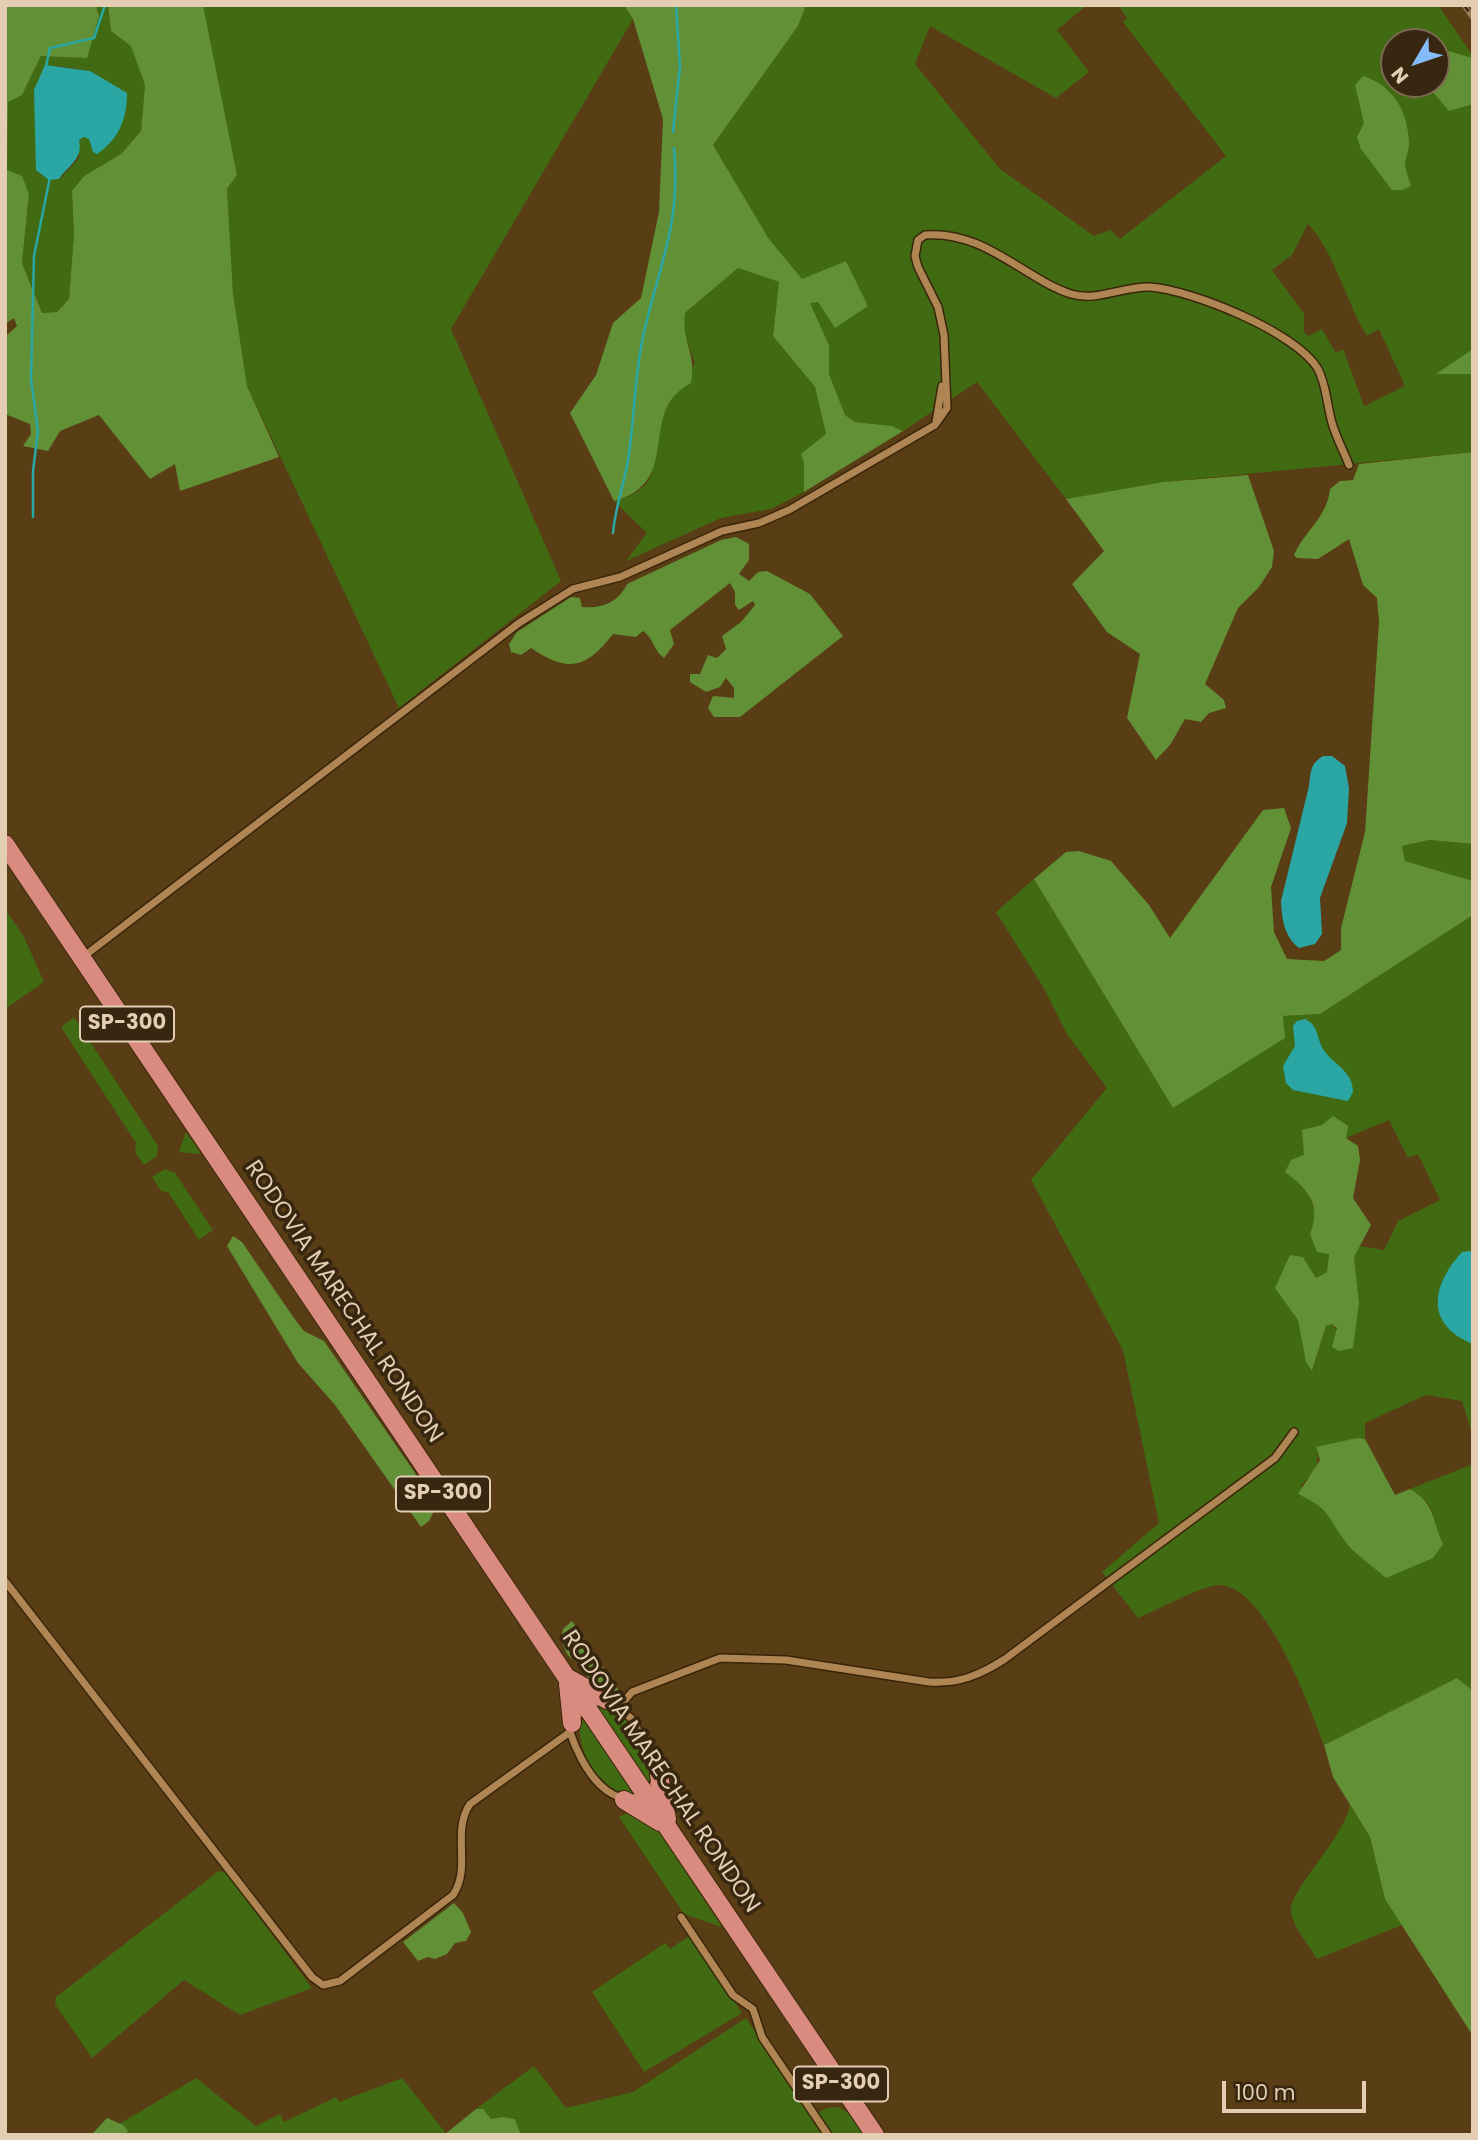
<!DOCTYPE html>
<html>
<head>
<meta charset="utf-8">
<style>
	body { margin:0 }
	#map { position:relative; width:1478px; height:2140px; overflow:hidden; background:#593d15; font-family:Poppins,sans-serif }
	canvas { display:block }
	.frame { position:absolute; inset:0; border:7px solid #e3cdb3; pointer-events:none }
	.north { position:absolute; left:1380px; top:28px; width:70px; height:70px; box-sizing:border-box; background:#372610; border:2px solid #7c6951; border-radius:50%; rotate:231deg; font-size:19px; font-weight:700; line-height:28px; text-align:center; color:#e3cdb3 }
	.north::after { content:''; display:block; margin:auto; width:24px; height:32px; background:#84bcfb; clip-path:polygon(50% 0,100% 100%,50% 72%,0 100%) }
	.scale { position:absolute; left:1222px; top:2081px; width:144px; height:32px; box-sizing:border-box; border:4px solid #e3cdb3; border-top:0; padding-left:9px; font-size:21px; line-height:24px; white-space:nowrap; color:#e3cdb3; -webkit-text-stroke:5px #372610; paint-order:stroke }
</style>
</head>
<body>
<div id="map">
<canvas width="1478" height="2140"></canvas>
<div class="frame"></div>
<div class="north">N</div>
<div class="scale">100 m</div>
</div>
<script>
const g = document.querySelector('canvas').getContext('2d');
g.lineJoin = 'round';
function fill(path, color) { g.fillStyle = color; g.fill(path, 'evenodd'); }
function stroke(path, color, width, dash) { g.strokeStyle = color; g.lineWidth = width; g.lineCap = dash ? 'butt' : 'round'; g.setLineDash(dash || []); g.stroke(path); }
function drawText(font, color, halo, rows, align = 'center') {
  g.font = font + ' Poppins,sans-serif'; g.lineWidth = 7; g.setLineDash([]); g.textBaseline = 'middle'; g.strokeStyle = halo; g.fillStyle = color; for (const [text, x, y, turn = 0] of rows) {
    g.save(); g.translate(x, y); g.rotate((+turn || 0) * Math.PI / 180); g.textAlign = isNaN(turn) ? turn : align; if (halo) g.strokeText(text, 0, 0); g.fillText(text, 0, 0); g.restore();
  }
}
fill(new Path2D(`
	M96 5H108L111 31 131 45 145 85 141 131 121 154 84 176 72 191 74 234 69 299 57 312 42 313 22 263 29 194 7 170 8 101 22 95 41 56 99 16ZM57 66 90 71 89 139 85 137 79 140V158L60 179 35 104 34 90Z
	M203 5H624L633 19 451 329 561 581 399 708 247 386 233 293 227 189 237 175Z
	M806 5H1087L1057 30 1089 72 1056 98 930 26 915 64 999 168 1094 236 1110 230 1120 239 1226 156 1123 22 1127 18 1118 5H1438L1473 56V452L1163 482 1066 499 977 382 903 431 892 426 855 422 845 415 829 374V345L809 302 868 306 846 261 802 280 769 239 713 145 798 26ZM1394 42H1436V84H1394ZM1308 224C1334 251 1346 302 1367 336L1379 329 1405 386 1364 406 1343 349 1336 353 1322 329 1308 336 1304 332V314L1272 270 1292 255Z
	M738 268 779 282 773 336 815 387 826 434 804 462V492L771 509 721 518 626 561 647 533 614 501C662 488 649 469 658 431 663 408 682 383 695 363L683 330 685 313Z
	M1429 840 1473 844V881L1405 861 1402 846Z
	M1034 879 1173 1108 1283 1016 1320 1014 1473 915V1437L1462 1401 1426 1395 1365 1423V1439L1316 1447C1321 1465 1313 1473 1301 1486L1335 1522 1344 1541 1435 1526C1433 1506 1427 1499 1410 1489L1473 1464V1691L1457 1678 1324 1745C1310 1708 1266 1584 1218 1585 1202 1586 1155 1611 1138 1618L1102 1572 1159 1523 1123 1350 1031 1180 1107 1088 1067 1034 1043 987 996 912ZM1389 1120 1408 1158 1418 1154 1440 1200 1398 1221 1384 1250 1359 1246 1354 1257 1359 1303 1352 1348 1331 1324 1326 1326 1313 1370 1298 1320 1303 1257 1316 1278 1327 1272 1329 1254 1307 1189 1346 1138Z
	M5 909 24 937 44 982 5 1009Z
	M74 1017 158 1146 157 1156 144 1165 135 1152 136 1143 61 1027Z
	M186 1132 200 1152 199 1154 179 1152Z
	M165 1169 175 1173 213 1230 199 1240 168 1192 161 1191 152 1177Z
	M603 1705C622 1705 654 1748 655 1767 656 1771 652 1778 651 1783L633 1795C627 1794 618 1794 612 1791 594 1780 575 1742 581 1722Z
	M1350 1805 1370 1837 1385 1899 1402 1925 1317 1959C1309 1945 1293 1927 1291 1912 1288 1891 1343 1840 1350 1805Z
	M630 1812 653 1827 661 1835 722 1927 684 1914 619 1817Z
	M219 1871 226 1873 312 1988 240 2015 184 1980 92 2058 55 2004 56 1997Z
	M689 1936 742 2013 644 2072 592 1992 665 1943 670 1949Z
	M746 2018 812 2117 826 2108 839 2107 851 2115 864 2135H521L515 2119 503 2117 491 2119 483 2109H476L534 2066 566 2108 633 2092Z
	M196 2078 256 2126 280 2114 284 2122 336 2097 339 2102 402 2078 445 2132 444 2135H101Z`), '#416b13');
fill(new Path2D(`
	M5 5H96L99 16 87 58 41 56 22 95 8 102 7 170 22 176 29 194 22 263 42 313 57 312 69 299 74 234 72 191 84 176 121 154 141 131 145 85 131 46 111 31 108 5H203L237 175 227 189 233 293 247 386 279 457 180 491 175 464 150 479 99 415 60 431 48 451 23 446 31 434 30 424 5 414V337L17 326 14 318 5 324Z
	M624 5H806L798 26 713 145 769 239 802 279 846 261 868 306 835 328 818 302 810 303 829 345V374L845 415 855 422 892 426 903 431 804 492V462L801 454 826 434 815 387 773 336 779 282 738 268 685 313C681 343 697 352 691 383 635 412 685 482 614 501L570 413 596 375 613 323 641 298 659 212 663 119 633 19Z
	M1444 50 1473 58V104L1449 111 1426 84H1436V54Z
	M1363 76C1394 86 1408 112 1409 143 1409 150 1405 158 1405 165 1406 172 1409 180 1411 186L1402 190H1392L1361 149 1357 137 1364 123 1355 85Z
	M1473 349V374H1436Z
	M1473 452V844L1429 840 1402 846 1405 861 1473 881V915L1320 1014 1283 1016 1285 1038 1173 1108 1034 879 1066 852 1079 851 1111 861 1149 905 1170 938 1263 810 1284 808 1291 828 1271 887 1274 932 1287 959 1324 961 1341 950V928L1365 832 1379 622 1377 598 1363 585 1349 539 1318 559 1297 558 1294 555C1305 530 1327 518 1330 489L1340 481 1353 480 1359 464Z
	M1248 475 1274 551 1272 567 1259 587 1238 608 1205 684 1224 700 1226 708 1209 713 1201 722 1185 719 1170 745 1156 760 1127 718 1140 654 1107 632 1072 584 1104 551 1066 499 1163 482Z
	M736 537 749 544V560L739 574 749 581 758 572 767 571 810 594 843 636 740 717H714L708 708 713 696 734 698V688L726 678 720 687 706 692 690 682V674H700L708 655 717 658 726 649 722 636 741 622 755 605 753 601 739 610 735 605V592L730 583 670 630 674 644 664 658C653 650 653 637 643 631L636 637 613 634C586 669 568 673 531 648L521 655 511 652 509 644 517 632 571 597 580 598 582 607C601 609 619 602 627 584L721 540Z
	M1333 1116 1348 1126 1346 1138 1358 1146 1360 1160 1353 1198 1371 1225 1354 1257 1359 1303 1353 1348 1339 1351 1332 1347 1337 1328 1331 1324 1326 1326 1312 1371 1306 1362 1298 1320 1275 1288 1290 1255 1303 1257 1316 1278 1327 1272 1329 1254 1317 1252 1310 1234C1322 1205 1308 1189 1285 1172L1291 1160 1304 1155 1302 1130 1322 1125Z
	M233 1236 242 1242 296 1321 304 1331 324 1341 415 1473 435 1509 429 1521 421 1527 335 1405 298 1363 227 1246Z
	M1357 1438 1365 1439 1395 1495 1410 1489C1437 1505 1431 1519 1443 1544L1433 1558 1386 1578C1373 1566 1354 1554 1344 1540 1326 1514 1329 1509 1298 1494L1320 1460 1316 1447Z
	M572 1621 621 1694 611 1697 592 1687 581 1664C566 1659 560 1644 563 1629Z
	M1457 1678 1473 1691V2036L1385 1899 1370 1837 1333 1777 1324 1745Z
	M454 1903 463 1913 471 1932 466 1941 455 1943 447 1954 435 1959 428 1957 418 1961 403 1942Z
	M476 2109H483L491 2119 503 2117 515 2119 521 2135H444Z
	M107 2118 123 2125 128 2131 125 2135H91Z`), '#619036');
fill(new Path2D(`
	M45 65 90 71 127 93C127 119 119 139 97 154L93 152 89 139 84 137 79 140C83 159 70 164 59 179L49 180 36 170 34 90Z
	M1323 756H1332L1345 766 1349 788 1347 823 1320 898 1322 934 1315 944 1299 948C1284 936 1282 920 1281 901L1309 786C1311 771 1310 764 1323 756Z
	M1305 1019C1320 1026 1316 1040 1325 1052 1336 1066 1353 1072 1353 1092L1348 1101 1293 1090 1286 1083 1283 1066 1295 1046 1293 1026 1297 1021Z
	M1470 1251 1473 1253V1344C1424 1324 1432 1285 1462 1252Z`), '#2aa7a4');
stroke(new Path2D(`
	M46 66 50 48 94 38 105 5
	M673 132 680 66 676 5
	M33 517V471L38 431 31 379 34 256 50 177
	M613 533C615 508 624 485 628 460 635 417 634 375 644 332 660 263 681 223 674 148`), '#2aa7a4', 2.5);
const street = new Path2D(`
	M936 422 942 386
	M83 957 519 623 573 589 620 577 722 531 759 523 789 510 935 425 947 408 944 335 938 307 918 267 915 256 918 240 925 235C984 230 1023 278 1071 294 1097 302 1123 286 1150 287 1192 290 1296 332 1318 369 1327 386 1327 408 1333 426 1337 439 1344 452 1349 465
	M5 1581 312 1977 323 1985 340 1981 453 1895C472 1867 451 1832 470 1804L570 1732
	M607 1700 631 1718 659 1766 652 1789C612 1820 581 1766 570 1732 575 1713 587 1702 607 1700Z
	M619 1707 632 1692 720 1658 786 1660 929 1682C959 1684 980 1675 1005 1659L1275 1458 1294 1432
	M681 1917 733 1995 753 2009 762 2037 828 2135`);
const primary = new Path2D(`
	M5 844 875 2135
	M570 1679 607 1700
	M568 1684 572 1723
	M659 1775 667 1819
	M624 1800 660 1822`);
stroke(street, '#392509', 10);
stroke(primary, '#392509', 20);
stroke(street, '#af8653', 7);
stroke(primary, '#d88b7e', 18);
const rail = new Path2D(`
	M1464 5 1473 18`);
stroke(rail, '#9a8160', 5);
stroke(rail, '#372610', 2.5, [8]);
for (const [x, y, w] of [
	[127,1024,94],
	[443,1494,94],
	[841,2084,94]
]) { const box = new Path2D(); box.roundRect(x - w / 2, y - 17.5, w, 35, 5); g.fillStyle = '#372610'; g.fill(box); stroke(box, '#e3cdb3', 2); }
drawText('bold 21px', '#e3cdb3', null, [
	["SP-300",127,1024],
	["SP-300",443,1494],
	["SP-300",841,2084]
]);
drawText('23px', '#e3cdb3', '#372610', [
	["RODOVIA MARECHAL RONDON",343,1302,56],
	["RODOVIA MARECHAL RONDON",660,1772,56]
]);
</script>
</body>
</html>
